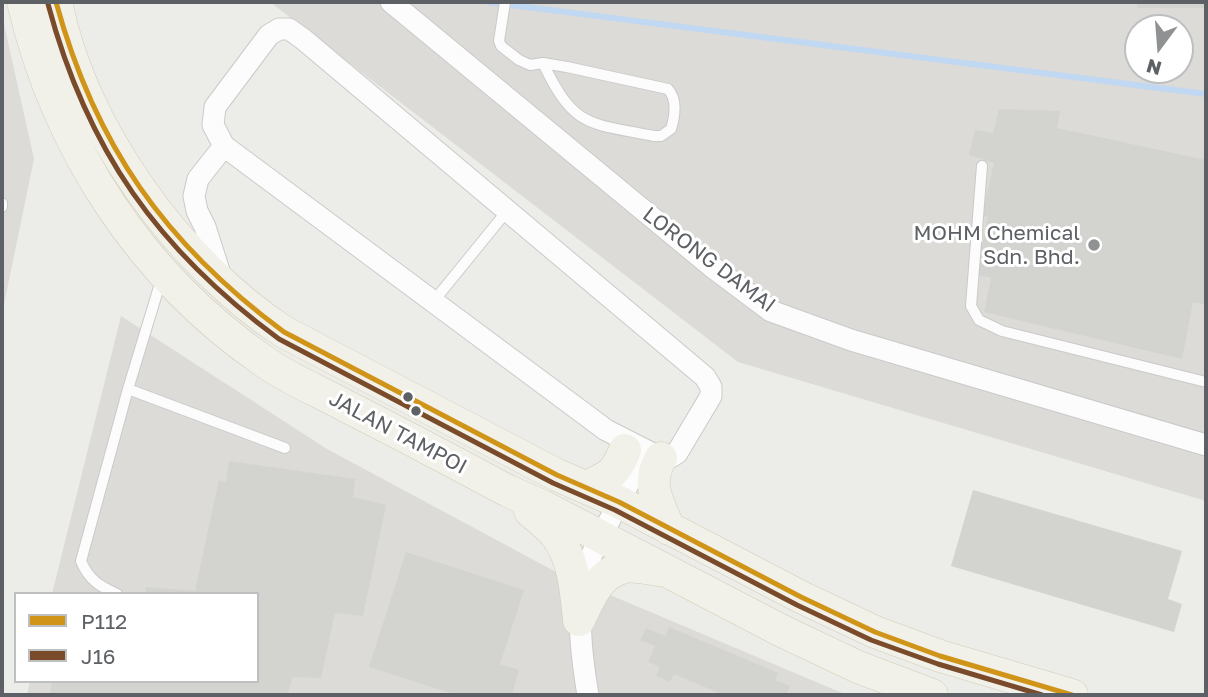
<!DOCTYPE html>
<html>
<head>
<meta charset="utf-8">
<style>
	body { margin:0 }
	#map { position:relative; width:1208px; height:697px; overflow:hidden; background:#ecece8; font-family:"Golos Text",sans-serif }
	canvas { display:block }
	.frame { position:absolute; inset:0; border:4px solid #5d6064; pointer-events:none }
	.legend { position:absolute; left:14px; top:592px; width:245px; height:91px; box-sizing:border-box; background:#fff; border:2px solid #bebfc1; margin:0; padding:9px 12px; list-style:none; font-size:21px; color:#5d6064 }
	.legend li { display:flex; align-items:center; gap:14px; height:35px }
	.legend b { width:35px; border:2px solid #bebfc1 }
	.north { position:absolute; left:1124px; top:14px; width:70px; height:70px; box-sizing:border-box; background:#fff; border:2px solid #bebfc1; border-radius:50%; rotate:196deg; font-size:19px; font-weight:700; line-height:28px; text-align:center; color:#5d6064 }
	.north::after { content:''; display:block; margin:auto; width:24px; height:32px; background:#8f9192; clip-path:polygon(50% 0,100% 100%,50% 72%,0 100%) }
</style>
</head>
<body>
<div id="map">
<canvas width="1208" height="697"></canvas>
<div class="frame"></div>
<ul class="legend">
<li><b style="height:9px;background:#d09419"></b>P112</li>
<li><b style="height:9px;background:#7a4b2a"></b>J16</li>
</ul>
<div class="north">N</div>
</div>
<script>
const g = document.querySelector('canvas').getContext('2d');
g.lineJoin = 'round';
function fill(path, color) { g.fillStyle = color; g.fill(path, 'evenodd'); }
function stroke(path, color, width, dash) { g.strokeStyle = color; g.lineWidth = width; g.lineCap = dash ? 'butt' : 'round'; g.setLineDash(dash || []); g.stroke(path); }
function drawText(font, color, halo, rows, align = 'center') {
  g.font = font + ' "Golos Text",sans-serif'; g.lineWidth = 6; g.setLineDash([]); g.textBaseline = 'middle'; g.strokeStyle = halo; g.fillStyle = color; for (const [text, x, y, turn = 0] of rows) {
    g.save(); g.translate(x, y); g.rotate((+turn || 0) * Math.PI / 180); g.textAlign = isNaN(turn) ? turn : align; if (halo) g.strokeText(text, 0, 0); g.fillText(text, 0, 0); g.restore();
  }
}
fill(new Path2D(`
	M270 2H1206V501L738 362ZM1138 28H1180V70H1138Z
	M2 15 34 159 2 314Z
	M121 316 327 449 558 573 847 695H27L30 681H257V594H52Z`), '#dcdbd8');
stroke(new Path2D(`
	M488 2 1206 94`), '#c0d8f2', 6);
fill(new Path2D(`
	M1137 2H1206V8H1137Z
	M999 109 1060 111 1057 128 1206 160V305L1193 302 1182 359 984 312 991 278 975 274 988 217 982 215 994 163 969 155 975 130 993 133Z
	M229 461 355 479 353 497 386 505 363 616 335 613 321 678 292 677 288 695H50L52 681H257V594H145L146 587 195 591 219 480 226 482Z
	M973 490 1182 551 1168 599 1182 604 1174 632 951 566Z
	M406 552 524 590 500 664 519 670 512 695H457L369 667Z
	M669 627 778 673 775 680 790 686 786 695H724L674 674 670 682 656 676 660 667 648 662 655 646 640 640 646 628 665 636Z`), '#d3d3d0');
const lane = new Path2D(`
	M505 2 499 41 501 46 519 60 530 65 543 63 567 67 668 89C678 100 675 116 671 129L661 136H654C588 123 574 128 543 63
	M982 166 971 306 979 320 1002 331 1206 382
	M2 203V207
	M433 302 507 211
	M128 389 285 448
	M117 594C99 586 89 580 81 561L128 389 162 277`);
const street = new Path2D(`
	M391 2 711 266 771 311 851 340 1206 445
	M279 29H289L303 39 705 377 711 387V396L677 453 669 458H661L606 430 224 146 213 125 215 107 269 35Z
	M222 280 205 227 197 211 194 196 198 179 224 146
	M588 695C580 648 575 602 591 556L634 473 633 460 622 447`);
const primary = new Path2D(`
	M23 2C57 147 141 277 265 362 289 379 318 391 344 405 399 433 454 462 508 491L542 506 782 631 858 667 932 695
	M56 2C82 129 177 262 284 332L557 475 619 502 801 597 875 632 940 656 1072 695
	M661 458C645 485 659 503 669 529
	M586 487C609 476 615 475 625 450
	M530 511C538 518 548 525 555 534 574 557 576 591 579 620
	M579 620C589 599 599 572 625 567 635 565 649 569 659 570`);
stroke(lane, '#c9cac9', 12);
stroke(street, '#c9cac9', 23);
stroke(primary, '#d1cdb8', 33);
stroke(lane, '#fcfcfc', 10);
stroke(street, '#fcfcfc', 21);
stroke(primary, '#f2f1e9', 32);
stroke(new Path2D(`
	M56 2C95 145 165 244 284 332L557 475 619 502 801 597 875 632 940 656 1072 695`), '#d09419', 5);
stroke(new Path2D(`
	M48 4C87 150 158 250 279 339L553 483 615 510 797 605 871 640 938 664 1042 695`), '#7a4b2a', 5);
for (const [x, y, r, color] of [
	[1094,245,7,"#8f9192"],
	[408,397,6,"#5d6064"],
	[416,411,6,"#5d6064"]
]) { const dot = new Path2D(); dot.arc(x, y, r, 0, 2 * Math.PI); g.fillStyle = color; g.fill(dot); stroke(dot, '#fff', 2.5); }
drawText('21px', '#5d6064', '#fff', [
	["MOHM Chemical",1080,233],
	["Sdn. Bhd.",1080,257]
], 'right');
drawText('21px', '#5d6064', '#fff', [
	["LORONG DAMAI",709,260,37],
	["JALAN TAMPOI",398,433,28]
]);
</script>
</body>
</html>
